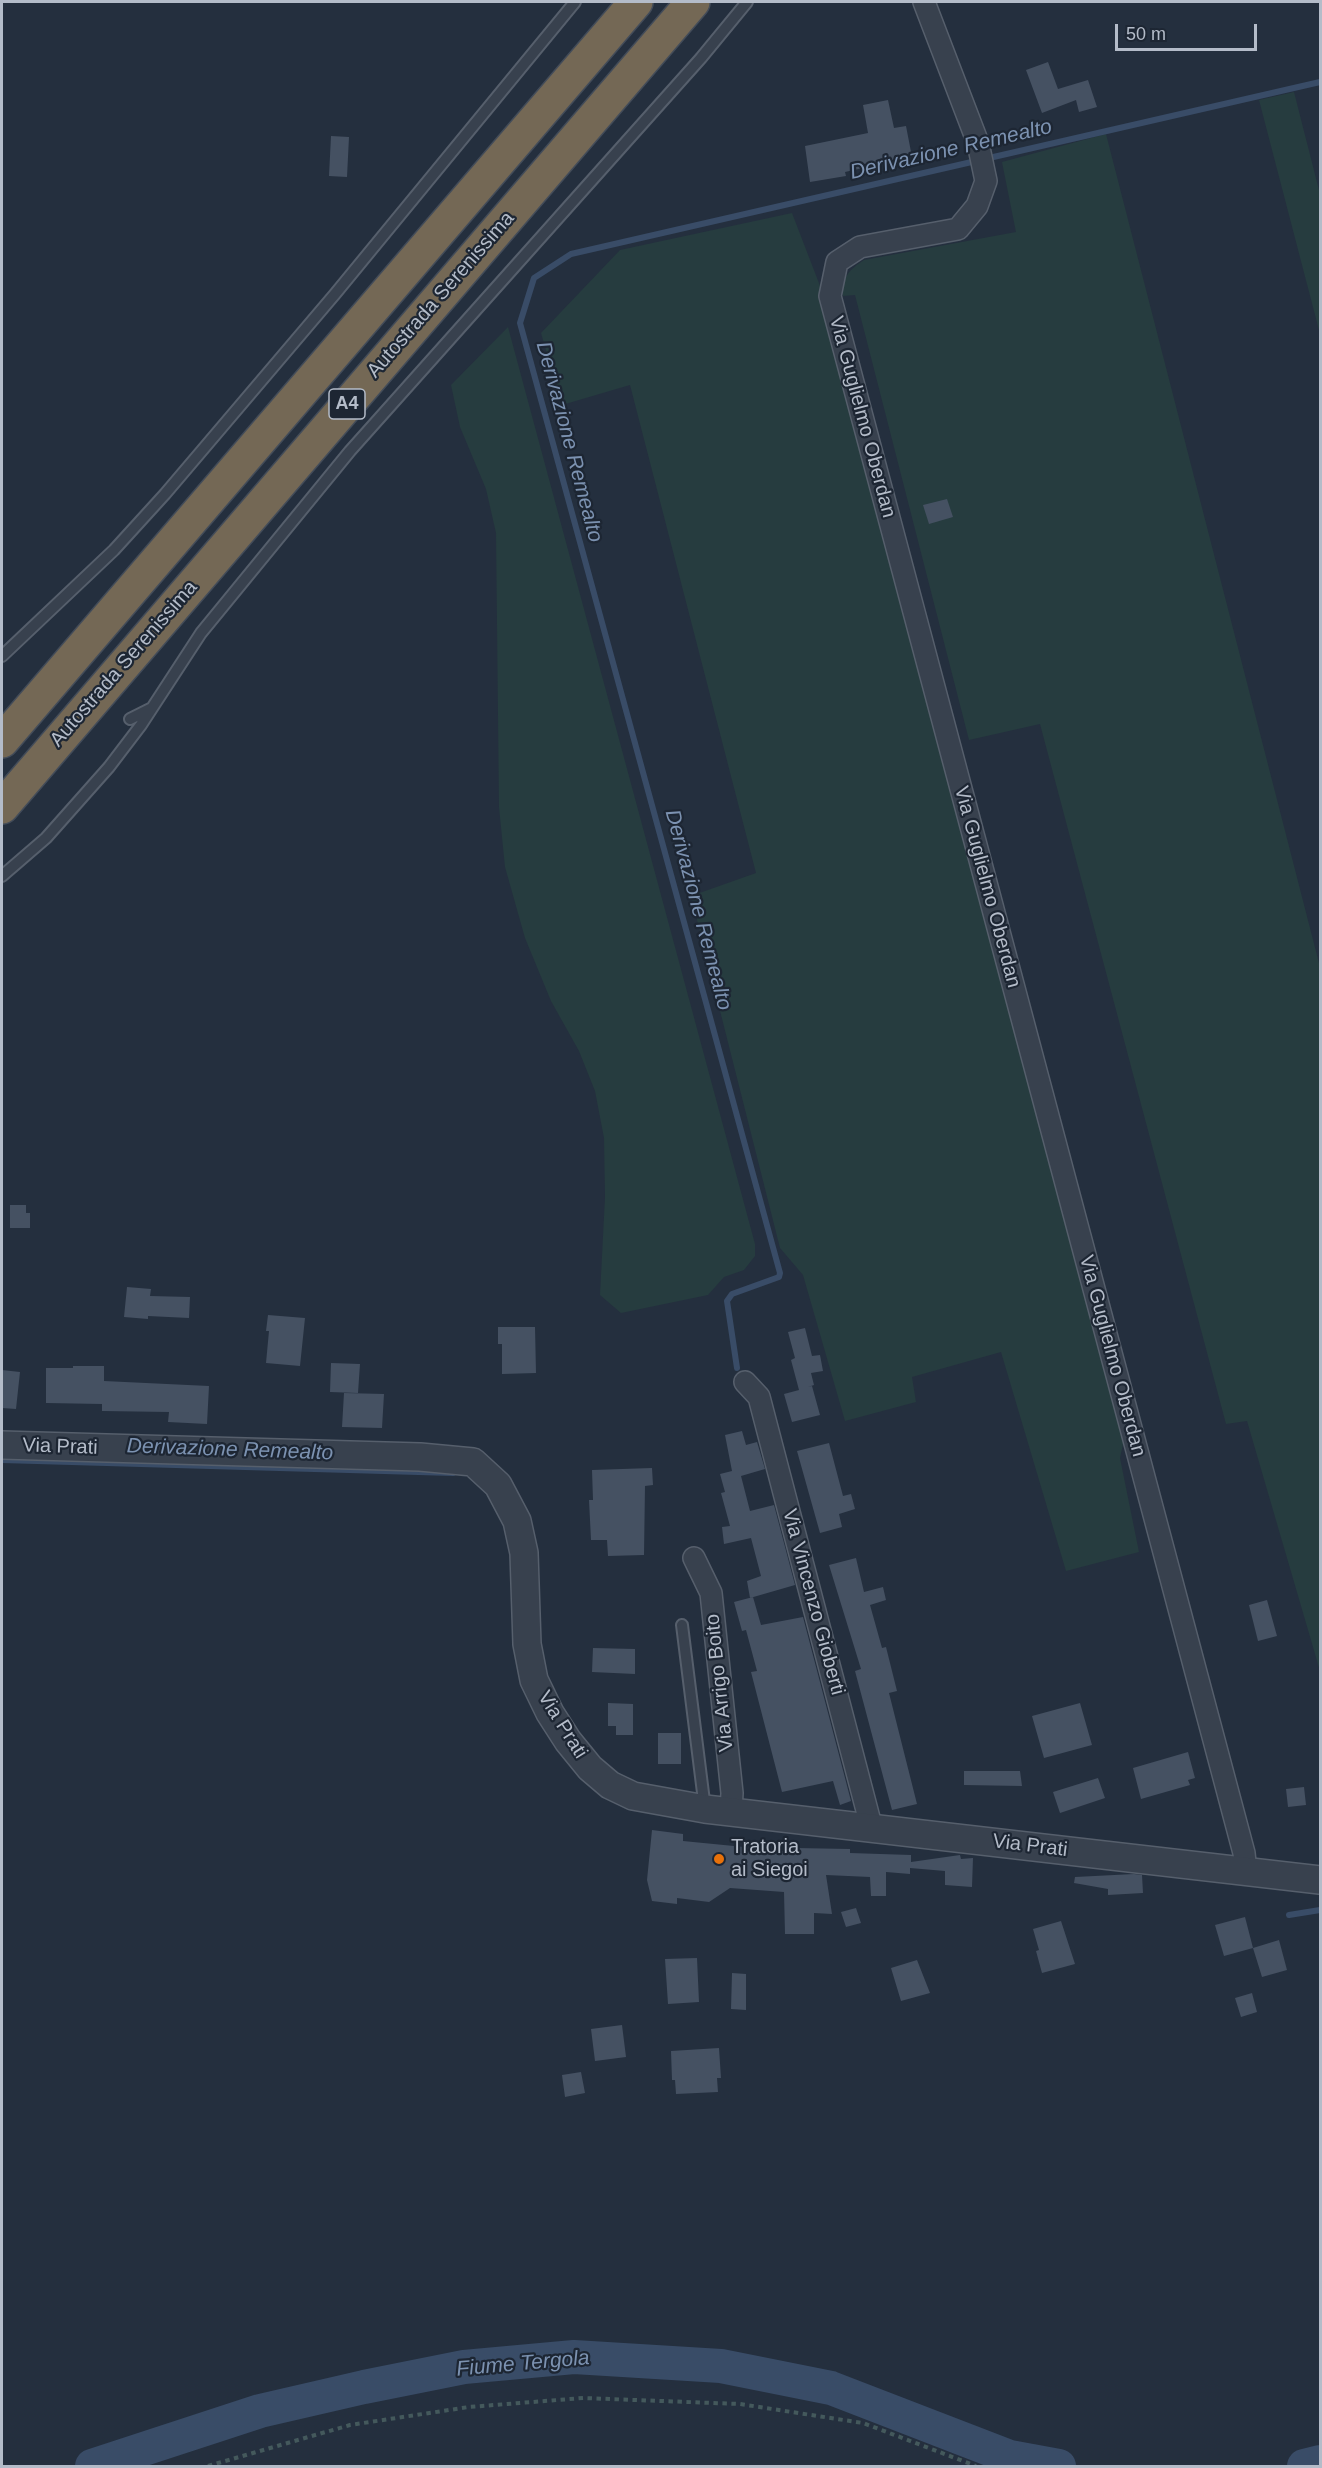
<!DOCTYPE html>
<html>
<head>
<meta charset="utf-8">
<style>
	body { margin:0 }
	#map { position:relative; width:1322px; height:2468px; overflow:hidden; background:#242f3e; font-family:Arial,sans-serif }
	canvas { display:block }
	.frame { position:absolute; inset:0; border:3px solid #b4bcc9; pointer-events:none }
	.scale { position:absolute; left:1115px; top:24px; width:142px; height:27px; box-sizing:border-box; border:3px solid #b4bcc9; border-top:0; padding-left:8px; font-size:18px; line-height:21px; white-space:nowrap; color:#b4bcc9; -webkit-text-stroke:4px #1d2633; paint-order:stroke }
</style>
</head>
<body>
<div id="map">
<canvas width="1322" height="2468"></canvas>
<div class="frame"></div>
<div class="scale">50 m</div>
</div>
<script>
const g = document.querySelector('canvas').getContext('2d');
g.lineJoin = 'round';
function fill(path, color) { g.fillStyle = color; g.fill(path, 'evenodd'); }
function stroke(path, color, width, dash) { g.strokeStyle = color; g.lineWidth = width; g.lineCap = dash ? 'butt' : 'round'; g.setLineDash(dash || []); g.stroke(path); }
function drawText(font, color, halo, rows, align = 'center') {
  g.font = font + ' Arial,sans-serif'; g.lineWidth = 4.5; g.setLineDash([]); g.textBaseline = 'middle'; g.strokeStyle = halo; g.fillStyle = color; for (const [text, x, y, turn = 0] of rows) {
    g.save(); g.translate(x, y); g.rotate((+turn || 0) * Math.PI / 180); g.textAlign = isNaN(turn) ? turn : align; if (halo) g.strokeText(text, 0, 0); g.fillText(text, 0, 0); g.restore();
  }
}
fill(new Path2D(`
	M1294 92 1320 194V334L1259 100Z
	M1106 134 1320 967V1671L1247 1421 1226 1424 1040 724 969 740 855 295 843 296C841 278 850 269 864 260L1016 232 1002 162Z
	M792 213 822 291 1125 1435 1120 1458 1139 1552 1066 1571 1001 1352 912 1377 916 1402 845 1421 803 1275 780 1248 691 896 756 873 630 385 562 405 541 333 620 250Z
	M508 327 755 1244V1256L744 1270 724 1277 708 1295 621 1313 600 1295 605 1197 604 1138 595 1091 579 1051 551 1001 525 938 505 867 499 807 496 533 486 489 460 427 451 385Z`), '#263c3f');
stroke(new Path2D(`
	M737 1368 727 1301 732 1294 779 1277 780 1273 520 323 534 278 571 254 1320 82
	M2 1460 453 1473
	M1289 1915 1320 1910`), '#394c67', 6);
stroke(new Path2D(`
	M92 2466 260 2411 364 2387 464 2367 574 2357 721 2366 831 2388 1010 2457 1059 2466
	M1304 2466 1320 2462`), '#394c67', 34);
fill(new Path2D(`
	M1048 62 1058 89 1088 80 1097 107 1079 112 1076 100 1042 113 1026 70Z
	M888 100 894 128 906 126 912 157 845 172 846 176 810 182 805 146 868 133 863 105Z
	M331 136 349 137 347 177 329 176Z
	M947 499 953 517 929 524 923 505Z
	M10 1205H26V1213H30V1228H10Z
	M127 1287 151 1289 150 1296 190 1297 189 1318 148 1316V1319L124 1317Z
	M268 1315 305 1318 300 1366 266 1363 269 1331H266Z
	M498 1327H535L536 1373 502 1374V1344H498Z
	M805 1328 812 1356 820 1355 823 1371 811 1373 814 1385 808 1387 812 1386 820 1415 792 1422 784 1394 799 1390 791 1360 795 1358 788 1332Z
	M331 1363 360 1364 358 1393 330 1392Z
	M73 1366H104V1381L209 1386 207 1424 168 1422 169 1412 102 1411V1404L46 1403V1368H73Z
	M2 1370 20 1372 16 1409 2 1408Z
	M344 1393 384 1394 382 1428 342 1427Z
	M742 1431 746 1445 757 1442 765 1469 741 1476 750 1511 774 1505 795 1585 750 1598 747 1581 761 1576 751 1538 724 1544 722 1527 730 1526 721 1493 725 1492 720 1474 732 1471 725 1435Z
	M829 1443 843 1496 851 1494 855 1509 839 1514 842 1527 820 1533 797 1451Z
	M652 1468 653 1485 645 1486 644 1555 608 1556 607 1540H591L589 1500H593L592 1470Z
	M856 1558 864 1592 883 1587 886 1600 870 1605 882 1648 886 1647 897 1691 889 1693 917 1804 892 1810 855 1671 861 1669 829 1565Z
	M753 1597 761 1625 803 1617 851 1801 840 1805 833 1781 782 1792 751 1672 757 1671 746 1630 742 1631 734 1602Z
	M1267 1600 1277 1636 1258 1641 1249 1605Z
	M593 1648 635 1649V1674L592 1672Z
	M608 1703 633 1704V1735H616V1726H608Z
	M1080 1703 1092 1745 1044 1758 1032 1716Z
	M658 1733H681V1764H658Z
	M1188 1752 1195 1778 1188 1780 1190 1785 1141 1799 1133 1768Z
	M964 1771H1020L1022 1786 964 1785Z
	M1098 1778 1105 1798 1060 1813 1053 1792Z
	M1304 1787 1306 1805 1288 1807 1286 1789Z
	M652 1830 683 1834V1841L795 1852V1848L850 1849V1853L911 1855V1862L960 1855 961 1859 973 1858 972 1887 945 1885V1871L910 1868V1874L886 1872V1896H871L870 1877 826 1875 832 1914 814 1913V1934H785L784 1892 730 1888 709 1902 677 1898V1904L652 1901 647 1880Z
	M1134 1874 1142 1875 1143 1893 1108 1895V1889L1074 1883 1075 1877Z
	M856 1908 861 1923 846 1927 841 1912Z
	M1245 1917 1253 1948 1224 1956 1215 1925Z
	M1061 1921 1075 1964 1042 1973 1036 1951 1039 1950 1033 1929Z
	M1279 1940 1287 1970 1262 1977 1253 1948Z
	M697 1958 699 2002 668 2004 665 1959Z
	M917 1960 930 1993 901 2001 891 1968Z
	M732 1973 746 1974V2010L731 2009Z
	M1252 1993 1257 2012 1241 2017 1235 1998Z
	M622 2025 626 2057 595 2061 591 2029Z
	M719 2048 721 2078H717L718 2092 676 2094 675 2080H672L671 2051Z
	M581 2072 585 2093 565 2097 562 2075Z`), '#455162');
const service = new Path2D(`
	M2 656 114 550 165 494 335 294 575 2
	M130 719 152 708
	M2 876 46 838 109 767 141 725 201 633 350 451 701 58 747 2
	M682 1625 705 1809`);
const minor = new Path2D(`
	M924 2 978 143 986 181 977 206 958 229 860 247 837 262 830 296 1244 1853 1246 1872
	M745 1382 759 1397 869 1818V1827
	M694 1558 711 1593 732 1793 731 1811`);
const tertiary = new Path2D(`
	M2 1445 420 1457 473 1462 498 1485 517 1521 524 1553 527 1644 534 1680 550 1713 568 1741 590 1768 610 1785 633 1796 705 1809 1320 1880`);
const motorway = new Path2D(`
	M2 741 636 2
	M2 807 693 2`);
stroke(service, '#565f6c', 14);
stroke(minor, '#565f6c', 24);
stroke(tertiary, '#565f6c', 30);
stroke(motorway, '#434c59', 36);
stroke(new Path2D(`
	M208 2466 350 2425 469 2407 583 2398 740 2404 863 2423 976 2466`), '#44595c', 4, [4.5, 4.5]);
stroke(service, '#38414e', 10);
stroke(minor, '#38414e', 21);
stroke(tertiary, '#38414e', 27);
stroke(motorway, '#746855', 33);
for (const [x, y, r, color] of [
	[719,1859,6,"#e8710a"]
]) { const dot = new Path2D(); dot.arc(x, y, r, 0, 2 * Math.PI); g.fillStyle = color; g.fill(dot); stroke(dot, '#1d2633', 2); }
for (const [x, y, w] of [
	[347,404,36]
]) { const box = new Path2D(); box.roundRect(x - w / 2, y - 15, w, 30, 4.5); g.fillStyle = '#1d2633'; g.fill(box); stroke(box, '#b4bcc9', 1.5); }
drawText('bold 18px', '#b4bcc9', null, [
	["A4",347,404]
]);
drawText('20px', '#b4bcc9', '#1d2633', [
	["Autostrada Serenissima",441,295,-49],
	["Via Guglielmo Oberdan",862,417,75],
	["Autostrada Serenissima",124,664,-49],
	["Via Guglielmo Oberdan",987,887,75],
	["Via Guglielmo Oberdan",1112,1356,75],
	["Via Prati",60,1447,2],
	["Via Vincenzo Gioberti",813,1602,75],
	["Via Arrigo Boito",720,1683,-96],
	["Via Prati",562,1725,58],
	["Via Prati",1030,1846,7]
]);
drawText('20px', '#b4bcc9', '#1d2633', [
	["Tratoria",731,1847],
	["ai Siegoi",731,1870]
], 'left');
drawText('italic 21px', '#7c92b1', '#1d2633', [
	["Derivazione Remealto",951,150,-13],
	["Derivazione Remealto",569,442,75],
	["Derivazione Remealto",698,910,75],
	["Derivazione Remealto",230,1450,2],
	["Fiume Tergola",523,2364,-5]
]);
</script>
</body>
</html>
